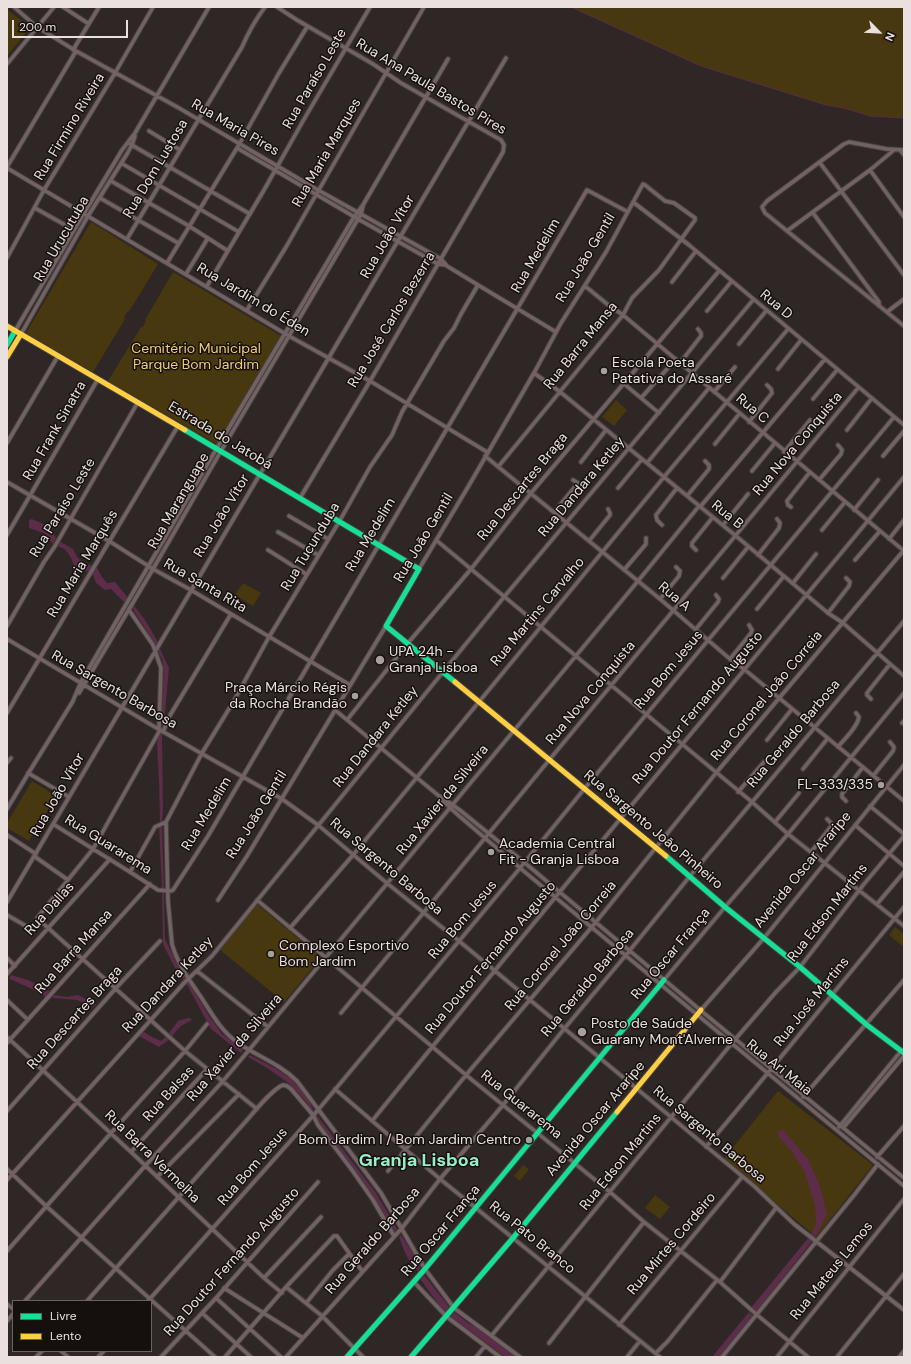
<!DOCTYPE html>
<html>
<head>
<meta charset="utf-8">
<style>
	body { margin:0 }
	#map { position:relative; width:911px; height:1364px; overflow:hidden; background:#2e2725; font-family:"DM Sans",sans-serif }
	canvas { display:block }
	.frame { position:absolute; inset:0; border:8px solid #eae1de; pointer-events:none }
	.legend { position:absolute; left:12px; top:1300px; width:140px; height:52px; box-sizing:border-box; background:#15100e; border:1px solid #6a6461; margin:0; padding:5px 7px; list-style:none; font-size:12px; color:#eae1de }
	.legend li { display:flex; align-items:center; gap:8px; height:20px }
	.legend b { width:20px; border:1px solid #6a6461 }
	.north { position:absolute; left:859px; top:12px; width:40px; height:40px; -webkit-text-stroke:3px #15100e; paint-order:stroke; rotate:114deg; font-size:11px; font-weight:700; line-height:16px; text-align:center; color:#eae1de }
	.north::after { content:''; display:block; margin:auto; width:14px; height:18px; background:#eae1de; clip-path:polygon(50% 0,100% 100%,50% 72%,0 100%) }
	.scale { position:absolute; left:12px; top:20px; width:116px; height:18px; box-sizing:border-box; border:2px solid #eae1de; border-top:0; padding-left:5px; font-size:12px; line-height:14px; white-space:nowrap; color:#eae1de; -webkit-text-stroke:3px #15100e; paint-order:stroke }
</style>
</head>
<body>
<div id="map">
<canvas width="911" height="1364"></canvas>
<div class="frame"></div>
<ul class="legend">
<li><b style="height:5px;background:#16e098"></b>Livre</li>
<li><b style="height:5px;background:#ffcf43"></b>Lento</li>
</ul>
<div class="north">N</div>
<div class="scale">200 m</div>
</div>
<script>
const g = document.querySelector('canvas').getContext('2d');
g.lineJoin = 'round';
function fill(path, color) { g.fillStyle = color; g.fill(path, 'evenodd'); }
function stroke(path, color, width, dash) { g.strokeStyle = color; g.lineWidth = width; g.lineCap = dash ? 'butt' : 'round'; g.setLineDash(dash || []); g.stroke(path); }
function drawText(font, color, halo, rows, align = 'center') {
  g.font = font + ' "DM Sans",sans-serif'; g.lineWidth = 3; g.setLineDash([]); g.textBaseline = 'middle'; g.strokeStyle = halo; g.fillStyle = color; for (const [text, x, y, turn = 0] of rows) {
    g.save(); g.translate(x, y); g.rotate((+turn || 0) * Math.PI / 180); g.textAlign = isNaN(turn) ? turn : align; if (halo) g.strokeText(text, 0, 0); g.fillText(text, 0, 0); g.restore();
  }
}
fill(new Path2D(`
	M571 7H904V118L870 116 844 108 826 105 701 66Z
	M7 9 30 28 7 56Z
	M91 222 158 264 130 310 128 311 124 317 125 319 93 372 26 333Z
	M173 272 281 336 217 444 108 381 141 327H143L146 321 145 320Z
	M616 400 627 410 614 426 602 417Z
	M243 583 261 593 253 606 235 595Z
	M32 781 56 796 29 841 7 828V823Z
	M255 905H258L320 957V959L284 1002 220 950Z
	M895 927 904 934V943L902 946 889 935Z
	M778 1091 873 1165 816 1237 724 1159Z
	M523 1165 529 1169 520 1181 514 1176Z
	M655 1195 670 1207 660 1219 645 1208Z`), '#48380f');
fill(new Path2D(`
	M32 519 50 527 56 538 53 544 44 533 29 528V520Z
	M59 541 73 549 77 557 85 565H93L89 571C72 574 75 561 67 552 65 548 60 547 56 546Z
	M96 566 102 577 107 583 115 582 129 599 126 604 111 589 105 590 96 583 92 572Z
	M133 604 145 620 158 642 156 645 132 608Z
	M159 647 169 668 165 712 162 729 160 728 164 669 162 659 157 650Z
	M160 732 162 733 163 810 162 821 160 822 159 782 157 743Z
	M159 825H162L164 889H162Z
	M162 892 164 893 165 939 176 962 186 978 184 980 174 966 163 944Z
	M11 975 28 980 51 992 46 997 34 990 10 979 9 978Z
	M188 981 209 1016 222 1034 243 1050 241 1053 211 1029 186 983Z
	M54 995 67 997 78 995 96 1004 94 1007 77 1000 54 998H52Z
	M188 1018H190L192 1020 181 1026 172 1036 169 1033 178 1021Z
	M143 1031 150 1036 161 1041 167 1036 170 1039 159 1047 139 1036Z
	M250 1055C272 1067 293 1075 307 1097 310 1101 311 1107 314 1111L312 1113 306 1102 290 1084 267 1068 248 1057Z
	M316 1114 376 1193 397 1229 394 1233 375 1199 314 1116Z
	M783 1130 808 1159 820 1186 827 1215 815 1237 811 1234 816 1225 815 1205 805 1173 792 1152 778 1136V1131Z
	M401 1235 419 1263 420 1268 418 1271C408 1263 403 1248 399 1237Z
	M809 1237 813 1240 755 1313 750 1309Z
	M424 1275 450 1308 446 1313 443 1310 420 1279Z
	M454 1312 468 1323 483 1330 517 1357H505L450 1316Z
	M749 1312 753 1316 719 1357H712Z`), '#5c2c48');
stroke(new Path2D(`
	M571 7 701 66 826 105 844 108 870 116 904 118`), '#5c2c48', 1);
const street = new Path2D(`
	M14 7 37 27 76 51 179 108 318 190 441 259 447 266 478 285 556 332
	M63 7 89 24
	M277 7 297 20 373 64 401 83 501 140 504 145 503 152 370 381 300 498
	M73 50 99 7
	M7 64 54 7
	M149 131 180 150
	M130 144 250 214
	M237 148 358 219 438 264 446 265
	M900 150 904 155
	M904 150 887 149 849 142 844 144 767 201 762 207 765 213 904 326
	M121 163 239 232
	M820 163 904 275
	M7 167 76 51
	M7 168 289 336 370 381 487 452
	M870 170 904 217
	M111 181 189 226 228 251
	M100 198 178 243
	M633 202 689 245 904 425
	M35 208 74 230
	M813 213 879 302V306
	M787 231 870 170 894 150
	M127 239 242 47C248 33 256 19 265 7
	M7 258 44 190 115 73 153 7
	M167 263 237 148 279 73 307 27
	M186 274 208 238
	M672 282 696 251
	M207 286 264 190 303 121 370 7
	M585 286 607 304 623 315 904 551
	M247 310 286 247 424 7
	M707 311 731 282
	M887 312 904 299
	M15 331 74 230 122 150 135 133 209 7
	M21 334 88 216 127 154 132 145 135 136
	M739 344 766 311
	M680 363 701 336V333L698 329
	M778 369 801 340
	M534 373 559 391 736 536 828 613 843 623 904 676
	M623 383 659 413
	M714 392 735 367
	M641 398 676 359
	M813 399 837 370
	M749 422 772 393 771 389 767 385
	M847 430 872 398
	M7 443 58 356
	M715 444 740 413
	M784 452 810 420
	M485 456 660 599 730 659 744 669 904 801
	M883 456 904 431
	M581 462 606 430
	M647 463 709 388
	M752 471 775 443
	M819 480 841 454 842 450 838 445
	M7 482 109 541 153 569 191 590 350 685
	M618 488 642 459
	M687 496 709 469V465L705 461
	M700 507 825 359
	M791 507 788 505 787 501 810 472
	M854 510 878 480
	M554 512 578 483 573 480
	M289 516 328 539
	M662 525 657 520 656 515 677 488
	M723 525 748 494
	M822 530 845 502
	M278 532 318 555
	M7 535 98 379
	M889 539 904 520
	M436 540 752 802 788 834 904 926
	M589 541 610 515V513L608 509
	M268 550 306 574
	M696 550 692 546V543L713 517
	M758 555 779 528 780 523 777 519
	M855 560 880 531
	M419 569 468 487 534 373 561 323 606 252 643 184 645 185 665 201 674 203 695 218V220L659 270 632 298 623 315 498 467
	M624 570 646 544V538
	M723 578 748 547
	M793 583 816 554
	M660 599 679 576 680 571 676 567
	M757 609 784 576
	M129 610 153 645 161 668 159 729
	M828 613 849 586 850 582 846 578
	M7 626 44 562 55 546 138 402
	M696 629 718 602 719 599 716 595
	M7 639 160 730 282 799 318 825 388 884 459 941 754 1186 794 1224 904 1310
	M730 659 751 633 752 630 749 625
	M79 693 153 569 221 451 358 219 361 214 363 206
	M871 699 867 695V693L890 664
	M72 703 81 682 217 448 354 217 363 205 448 59
	M335 710 439 796 442 800 458 815 520 868 904 1186
	M7 713 178 426
	M347 720 408 643 471 569 531 493 719 271
	M902 723 904 721
	M160 730 93 849 37 918 185 1051 257 1109
	M163 732 169 717 231 614
	M767 740 792 709
	M838 747C845 738 857 728 859 717L856 713
	M7 763 11 758
	M803 769 828 738
	M28 773 69 797
	M873 776 893 751 894 747 890 742
	M738 792 764 762
	M439 796 443 798 461 811 525 863 711 1019 904 1178
	M846 801 842 797V794L863 767
	M870 806 904 834
	M7 809 31 769 73 701
	M166 822 168 901 172 944C177 963 190 981 201 997 212 1014 221 1031 238 1043 257 1056 280 1064 297 1081L381 1193 425 1269 454 1308 520 1357
	M166 822 202 753 232 704 269 637 339 522 370 467 392 435 402 412 444 341 454 328 461 314 478 285
	M775 822 799 793
	M53 824 130 872 158 890 171 891 173 890 208 836 587 190 628 212
	M855 825 904 866
	M7 835 36 854
	M811 852 832 825 831 823 827 819
	M34 856 68 880
	M130 872 155 827 166 822
	M218 900 247 856 386 626
	M257 900 466 1075 610 1192 644 1222 720 1282 756 1314 808 1357
	M7 902 506 58
	M877 904 904 872
	M7 915 26 926
	M290 928 353 855 664 477 788 329
	M7 958 15 966
	M197 971 268 1027
	M7 974 110 859
	M664 980 725 907 788 834 904 693
	M7 1000 28 1020
	M701 1010 764 938 904 765
	M341 1013 550 759 858 388
	M7 1037 131 1152 264 1278 282 1293
	M7 1043 150 884
	M335 1089 440 1179 660 1357
	M803 1097 904 980
	M7 1111 116 988 160 941
	M372 1121C547 904 727 692 904 477
	M839 1127 901 1051
	M843 1128 904 1056
	M706 1147C773 1068 838 987 904 907
	M131 1152 207 1069
	M877 1157 904 1126
	M7 1169 46 1206 215 1357
	M388 1171 466 1075 596 922 716 773 904 550
	M157 1177 239 1094
	M7 1180 184 983 212 956 504 597 753 300
	M7 1251 111 1133 185 1051 207 1024
	M264 1278 321 1217
	M414 1282 447 1317 500 1357
	M720 1282 776 1208
	M286 1287 322 1316 363 1357
	M224 1288 303 1338
	M216 1298 281 1357
	M25 1301 145 1166 223 1081 249 1050 638 581 699 506
	M87 1301C138 1244 187 1187 238 1130 248 1120 271 1089 283 1085L287 1086 291 1089 313 1115 318 1125 352 1170 373 1200 394 1236
	M148 1301 318 1110 520 868 585 788 894 417
	M307 1302 333 1270 349 1254
	M7 1304 13 1309
	M202 1313 251 1357
	M7 1321 13 1314
	M619 1325 742 1177
	M492 1335 732 1043 776 992 800 967 864 884 904 836
	M549 1343 644 1222
	M61 1351 68 1357
	M656 1353 668 1341 717 1280
	M36 1357 42 1351
	M98 1357 104 1351
	M161 1357 216 1298 318 1182
	M225 1357 286 1287 334 1236H337L362 1271
	M286 1357 402 1228 440 1179 503 1105 564 1029 626 955 690 876 904 621
	M476 1357 485 1346
	M627 1357 640 1341
	M722 1357 855 1194 878 1164
	M777 1357 904 1199
	M837 1357 904 1274
	M899 1357 904 1351`);
const fast = new Path2D(`
	M7 345 15 331
	M185 430 419 569 386 626 455 682
	M666 856 725 907 800 967 867 1025 904 1053
	M347 1357 425 1269 664 980
	M411 1357 513 1238 617 1112`);
const slow = new Path2D(`
	M7 326 185 430
	M7 357 21 334
	M455 682 666 856
	M617 1112 701 1010`);
stroke(street, '#474240', 5.5);
stroke(fast, '#474240', 7);
stroke(slow, '#474240', 7);
stroke(street, '#736264', 3.5);
stroke(fast, '#16e098', 5);
stroke(slow, '#ffcf43', 5);
for (const [x, y, r, color] of [
	[604,371,4,"#a8a09d"],
	[380,660,5,"#a8a09d"],
	[355,696,4,"#a8a09d"],
	[881,785,4,"#a8a09d"],
	[491,852,4,"#a8a09d"],
	[271,954,4,"#a8a09d"],
	[582,1032,5,"#a8a09d"],
	[529,1140,4,"#a8a09d"]
]) { const dot = new Path2D(); dot.arc(x, y, r, 0, 2 * Math.PI); g.fillStyle = color; g.fill(dot); stroke(dot, '#15100e', 1.5); }
drawText('14px', '#eae1de', '#15100e', [
	["Rua Paraíso Leste",315,79,-60],
	["Rua Ana Paula Bastos Pires",431,87,31],
	["Rua Firmino Riveira",70,127,-59],
	["Rua Maria Pires",235,128,30],
	["Rua Maria Marques",327,153,-60],
	["Rua Dom Lustosa",156,169,-59],
	["Rua João Vítor",388,237,-60],
	["Rua Urucutuba",62,239,-60],
	["Rua Medelim",536,256,-60],
	["Rua João Gentil",586,258,-59],
	["Rua Jardim do Éden",253,300,31],
	["Rua D",776,305,40],
	["Rua José Carlos Bezerra",392,320,-59],
	["Rua Barra Mansa",581,346,-51],
	["Rua C",752,409,40],
	["Rua Frank Sinatra",55,431,-60],
	["Estrada do Jatobá",220,436,31],
	["Rua Nova Conquista",798,444,-50],
	["Rua Descartes Braga",523,487,-51],
	["Rua Dandara Ketley",582,487,-50],
	["Rua Maranguape",179,501,-60],
	["Rua Paraíso Leste",63,508,-59],
	["Rua B",727,515,39],
	["Rua João Vítor",222,516,-59],
	["Rua Medelim",371,535,-59],
	["Rua João Gentil",424,538,-59],
	["Rua Tucunduba",311,547,-59],
	["Rua Maria Marquês",83,564,-59],
	["Rua Santa Rita",205,586,30],
	["Rua A",674,597,40],
	["Rua Martins Carvalho",538,612,-50],
	["Rua Bom Jesus",669,670,-50],
	["Rua Sargento Barbosa",114,690,30],
	["Rua Nova Conquista",591,693,-50],
	["Rua Coronel João Correia",767,696,-50],
	["Rua Doutor Fernando Augusto",698,708,-50],
	["Rua Geraldo Barbosa",794,734,-50],
	["Rua Dandara Ketley",376,737,-51],
	["Rua João Vítor",58,795,-60],
	["Rua Xavier da Silveira",443,800,-51],
	["Rua Medelim",207,814,-59],
	["Rua João Gentil",257,815,-58],
	["Rua Sargento João Pinheiro",653,830,40],
	["Rua Guararema",108,845,32],
	["Rua Sargento Barbosa",386,867,40],
	["Avenida Oscar Araripe",803,870,-51],
	["Rua Dallas",50,909,-48],
	["Rua Edson Martins",828,913,-52],
	["Rua Bom Jesus",463,920,-50],
	["Rua Coronel João Correia",561,946,-50],
	["Rua Barra Mansa",74,952,-48],
	["Rua Oscar França",671,954,-50],
	["Rua Doutor Fernando Augusto",491,958,-50],
	["Rua Geraldo Barbosa",588,983,-50],
	["Rua Dandara Ketley",168,985,-47],
	["Rua José Martins",812,1002,-51],
	["Rua Descartes Braga",75,1018,-48],
	["Rua Xavier da Silveira",235,1048,-49],
	["Rua Ari Maia",779,1068,39],
	["Rua Balsas",169,1094,-48],
	["Rua Guararema",521,1105,39],
	["Avenida Oscar Araripe",596,1119,-50],
	["Rua Sargento Barbosa",709,1135,40],
	["Rua Barra Vermelha",152,1157,44],
	["Rua Edson Martins",621,1162,-51],
	["Rua Bom Jesus",253,1167,-49],
	["Rua Oscar França",441,1231,-50],
	["Rua Pato Branco",532,1238,39],
	["Rua Geraldo Barbosa",373,1241,-49],
	["Rua Mirtes Cordeiro",672,1244,-50],
	["Rua Doutor Fernando Augusto",232,1262,-48],
	["Rua Mateus Lemos",832,1271,-51]
]);
drawText('14px', '#f1cd72', '#15100e', [
	["Cemitério Municipal",196,349],
	["Parque Bom Jardim",196,365]
]);
drawText('14px', '#eae1de', '#15100e', [
	["Escola Poeta",612,363],
	["Patativa do Assaré",612,379],
	["UPA 24h -",389,652],
	["Granja Lisboa",389,668],
	["Praça Márcio Régis",347,688,"right"],
	["da Rocha Brandão",347,704,"right"],
	["FL-333/335",873,785,"right"],
	["Academia Central",499,844],
	["Fit - Granja Lisboa",499,860],
	["Complexo Esportivo",279,946],
	["Bom Jardim",279,962],
	["Posto de Saúde",591,1024],
	["Guarany Mont'Alverne",591,1040],
	["Bom Jardim I / Bom Jardim Centro",521,1140,"right"]
], 'left');
drawText('bold 18px', '#98eec7', '#15100e', [
	["Granja Lisboa",419,1161]
]);
</script>
</body>
</html>
